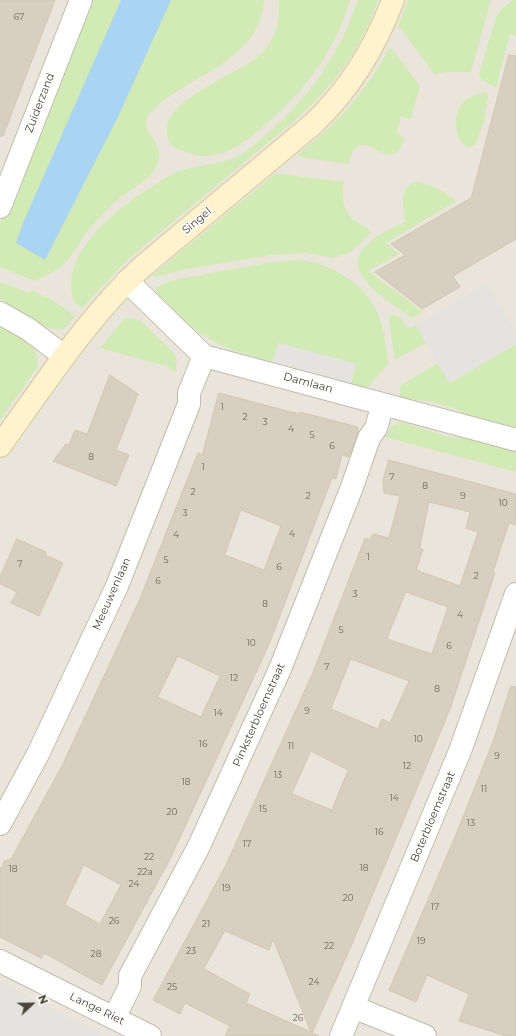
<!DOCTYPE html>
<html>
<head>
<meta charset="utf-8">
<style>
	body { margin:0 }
	#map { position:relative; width:516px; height:1036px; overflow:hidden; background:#f6f3ec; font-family:Montserrat,sans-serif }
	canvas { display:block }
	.north { position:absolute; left:12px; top:984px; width:40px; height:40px; -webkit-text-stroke:3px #fff; paint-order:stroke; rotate:68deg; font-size:11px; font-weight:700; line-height:16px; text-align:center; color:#4b4439 }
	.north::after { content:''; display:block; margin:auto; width:14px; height:18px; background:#4b4439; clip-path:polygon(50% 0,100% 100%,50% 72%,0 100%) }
</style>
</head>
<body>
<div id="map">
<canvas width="516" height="1036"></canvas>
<div class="north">N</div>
</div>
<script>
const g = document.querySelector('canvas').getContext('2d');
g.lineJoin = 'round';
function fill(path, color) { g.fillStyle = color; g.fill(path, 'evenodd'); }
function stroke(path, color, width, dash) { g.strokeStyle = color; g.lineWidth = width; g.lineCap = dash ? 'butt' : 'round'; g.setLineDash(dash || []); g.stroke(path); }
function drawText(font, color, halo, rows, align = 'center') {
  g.font = font + ' Montserrat,sans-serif'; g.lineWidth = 3; g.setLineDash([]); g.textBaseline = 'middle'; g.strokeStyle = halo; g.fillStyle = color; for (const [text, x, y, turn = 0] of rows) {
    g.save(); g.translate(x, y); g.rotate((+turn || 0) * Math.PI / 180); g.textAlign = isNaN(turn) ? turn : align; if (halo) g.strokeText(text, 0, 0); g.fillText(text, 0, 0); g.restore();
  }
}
fill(new Path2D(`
	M0 0H516V1036H0Z`), '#eae5da');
fill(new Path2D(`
	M87 0H121L16 243 45 260 118 117 171 0H264C260 62 189 74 152 111 132 132 169 139 157 165 151 179 133 188 121 197 108 208 96 221 85 234 78 244 72 257 62 266 54 272 44 276 35 281L0 267V224Z
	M279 0H350C336 50 304 91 266 124 248 140 232 153 208 156 199 158 185 151 176 149 170 145 168 141 167 134 161 98 243 74 263 52 277 37 280 19 279 0Z
	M358 0H378C362 48 332 88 294 121L127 260 82 308 75 303C55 254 122 204 158 183 165 179 172 173 179 171 201 164 227 165 246 151 300 110 336 64 358 0Z
	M408 0H491L471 72H446L435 75 401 29 398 27Z
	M512 0H516V37L510 33 496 88 480 78 479 75 496 17 502 9Z
	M389 48 392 49 420 86 411 119 401 116 397 133 405 139C403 143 401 149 397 152 379 165 361 121 348 164L300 157 298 154C336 125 367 91 389 48Z
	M483 92 487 93 488 96 484 122 475 145C457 156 451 115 461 105 467 98 475 96 483 92Z
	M276 173 279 175 281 174 344 182C342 200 342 212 358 223 363 226 367 227 371 232L352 251 338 257 332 258 307 253 272 255 187 269 155 277 153 275Z
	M415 182C431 183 444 191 456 201L386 243 399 254 368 271 423 312 413 318C395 307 363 286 357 265 358 244 388 229 405 222 404 208 398 188 415 182Z
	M297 260C327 261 363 282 376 310 384 327 386 346 388 364L367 388 351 384 356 364 278 343 273 362C229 350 206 343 172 310 166 303 158 297 155 288L173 280 273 262Z
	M0 282 29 293 31 290 51 299 75 316 65 329 46 328 0 299Z
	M392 314 401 318 409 329 416 325 426 343 395 360 389 319Z
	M125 318 140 320 174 353 177 362 175 373 170 367 100 348Z
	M0 325C11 331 43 348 37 364L39 365 0 420Z
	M516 344V428L472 417 456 409 432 402 400 397V386L438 363 450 383Z
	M401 422 448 437 465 438 516 451V472L385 437 392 426Z`), '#d2eab5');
fill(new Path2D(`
	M487 284 516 333V344L449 383 416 325Z
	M278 343 356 364 351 384 273 362Z
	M0 982 105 1036H0Z`), '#e5e3e0');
fill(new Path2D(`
	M121 0H171L118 117 45 260 16 243 23 223Z`), '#a9d4f2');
const building = new Path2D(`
	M0 0H55L3 136H0Z
	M509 55 516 56V239L453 276 460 287 422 309 375 272 405 255 391 244 471 198Z
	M110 375 138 394 116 450 129 455 116 486 53 461 66 444 69 445 75 430 87 434Z
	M219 393 299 414 300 412 358 427 357 430H359L349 457 342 455 336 479 332 478 270 642 224 742 170 859 102 985 44 953 41 958 0 937V868L3 866 4 861 11 859 62 766 139 601 197 455 198 453 202 455ZM241 510 281 526 264 570 225 555ZM178 656 220 676 201 717 158 697ZM84 865 121 885 100 924 65 905Z
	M389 460 516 494V525L509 523 493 572 495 573 450 709 352 944 312 1033 319 1036H225L230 1026 185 1003 180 1014 153 1000 226 865 314 670 365 538 370 540 373 534 389 538 400 496 384 493 383 481ZM429 502 470 512 466 528 478 532 460 586 416 570 423 550 420 548ZM406 592 448 607 432 654 387 639ZM351 659 409 681 390 723 382 719 378 729 331 709ZM311 751 348 770 332 810 292 794ZM225 931 269 950 273 939 311 1032 246 1003 250 994 204 969Z
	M17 539 46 552 45 555 63 563 39 616 11 603 17 592 0 584V577Z
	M511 686 516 687V1036H506L459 1021 469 994 427 975 416 1002 389 990 455 837 494 739Z`);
fill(building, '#d8cfc1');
stroke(building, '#d3c7b4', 1);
const minor = new Path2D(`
	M0 207 81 0
	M127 281 204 356 516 440
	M0 313 28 329 64 356
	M0 824 38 754 117 586 189 404V393L204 356
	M0 961 150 1036
	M353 1007 425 1036
	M114 1018 130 986V976L198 848 280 669 352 487 369 438 376 428 383 404
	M341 1036 460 751 516 594`);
const secondary = new Path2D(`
	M0 446C45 384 86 319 142 267L313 124C350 89 375 48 393 0`);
stroke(minor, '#c2bbae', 24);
stroke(secondary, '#d6c79b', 24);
stroke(minor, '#fff', 22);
stroke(secondary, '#fff3cd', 22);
drawText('9px', '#6e675b', null, [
	["67",19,17],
	["1",222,407],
	["2",245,417],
	["3",265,422],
	["4",291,429],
	["5",312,435],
	["6",332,446],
	["8",91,457],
	["1",203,467],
	["7",392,477],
	["8",425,486],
	["2",193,492],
	["2",308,496],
	["9",463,496],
	["10",503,503],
	["3",185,513],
	["4",292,534],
	["4",176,535],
	["1",368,557],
	["5",166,560],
	["7",20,564],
	["6",279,567],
	["2",476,576],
	["6",158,581],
	["3",355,594],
	["8",265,604],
	["4",460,615],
	["5",341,630],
	["10",251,643],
	["6",449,646],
	["7",327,667],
	["12",234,678],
	["8",437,689],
	["9",307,711],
	["14",218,713],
	["10",418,739],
	["16",203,744],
	["11",291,746],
	["9",497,756],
	["12",407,766],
	["13",278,775],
	["18",186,782],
	["11",484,789],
	["14",394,798],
	["15",263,809],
	["20",172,812],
	["13",471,823],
	["16",379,832],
	["17",247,844],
	["22",149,857],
	["18",364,868],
	["18",13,869],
	["22a",145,872],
	["24",134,884],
	["19",226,888],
	["20",348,898],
	["17",435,907],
	["26",114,921],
	["21",206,924],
	["19",421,941],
	["22",329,946],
	["23",191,951],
	["28",96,954],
	["24",314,982],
	["25",172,987],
	["26",298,1018]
]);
drawText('11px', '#4b4439', '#fff', [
	["Zuiderzand",40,103,-69],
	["Singel",197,221,-40],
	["Damlaan",308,383,15],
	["Meeuwenlaan",112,594,-66],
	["Pinksterbloemstraat",259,715,-66],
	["Boterbloemstraat",433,817,-67],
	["Lange Riet",97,1009,26]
]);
</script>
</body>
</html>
